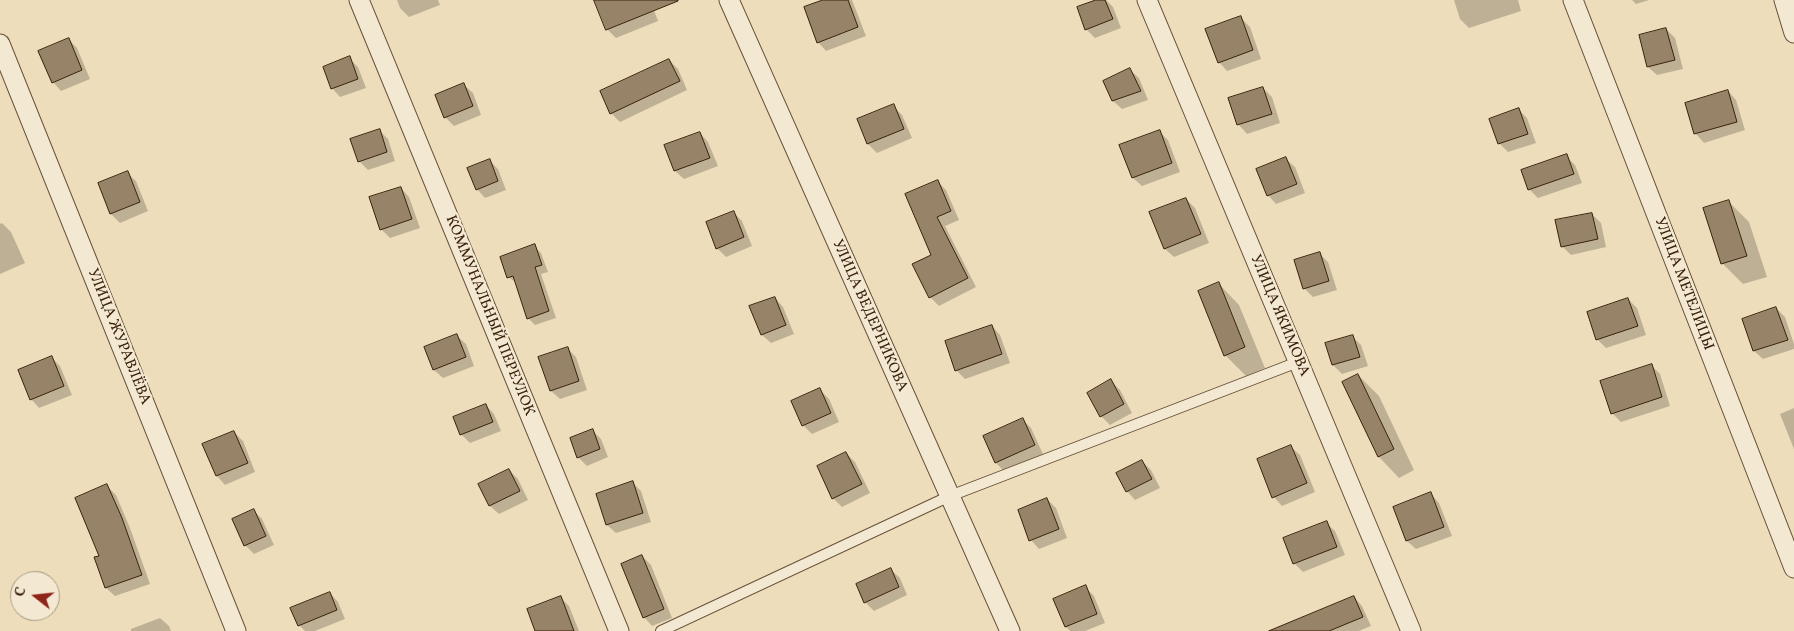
<!DOCTYPE html>
<html>
<head>
<meta charset="utf-8">
<style>
	body { margin:0 }
	#map { position:relative; width:1794px; height:631px; overflow:hidden; background:#edddbb; font-family:Vollkorn,serif }
	canvas { display:block }
	.north { position:absolute; left:10px; top:571px; width:50px; height:50px; box-sizing:border-box; background:#f3e9d3; border:1px solid #a99983; border-radius:50%; rotate:286deg; font-size:14px; font-weight:700; line-height:20px; text-align:center; color:#3a210c }
	.north::after { content:''; display:block; margin:auto; width:18px; height:22px; background:#8f2418; clip-path:polygon(50% 0,100% 100%,50% 72%,0 100%) }
</style>
</head>
<body>
<div id="map">
<canvas width="1794" height="631"></canvas>
<div class="north">С</div>
</div>
<script>
const g = document.querySelector('canvas').getContext('2d');
g.lineJoin = 'round';
function fill(path, color) { g.fillStyle = color; g.fill(path, 'evenodd'); }
function stroke(path, color, width, dash) { g.strokeStyle = color; g.lineWidth = width; g.lineCap = dash ? 'butt' : 'round'; g.setLineDash(dash || []); g.stroke(path); }
function drawText(font, color, halo, rows, align = 'center') {
  g.font = font + ' Vollkorn,serif'; g.lineWidth = 4.5; g.setLineDash([]); g.textBaseline = 'middle'; g.strokeStyle = halo; g.fillStyle = color; for (const [text, x, y, turn = 0] of rows) {
    g.save(); g.translate(x, y); g.rotate((+turn || 0) * Math.PI / 180); g.textAlign = isNaN(turn) ? turn : align; if (halo) g.strokeText(text, 0, 0); g.fillText(text, 0, 0); g.restore();
  }
}
fill(new Path2D(`
	M397 0H438L440 5 409 17 400 8Z
	M607 0H650L658 21 616 38 607 29Z
	M827 0H852L866 36 826 51 818 42Z
	M1099 0H1106L1113 7 1121 28 1095 38 1086 29Z
	M1454 0H1518L1521 11 1469 28 1460 19Z
	M1632 0H1649L1636 4Z
	M1241 18 1250 27 1261 59 1227 71 1219 62Z
	M1666 29 1675 38 1683 69 1657 75 1648 67 1640 36Z
	M69 40 77 48 90 79 61 91 53 82Z
	M349 58 358 67 366 88 340 97 332 88Z
	M669 60 678 69 687 90 620 122 611 113Z
	M1130 70 1139 78 1148 100 1122 109 1113 101Z
	M464 85 473 93 481 115 454 126 445 117Z
	M1263 88 1272 97 1280 123 1247 134 1239 125 1230 99Z
	M1728 91 1736 100 1745 130 1704 143 1696 134 1686 103Z
	M893 106 902 115 912 138 877 153 868 144 859 120Z
	M1519 110 1527 118 1536 143 1508 152 1499 143Z
	M379 130 388 139 395 161 368 170 359 161Z
	M1159 131 1168 140 1180 172 1142 186 1133 178Z
	M700 133 708 142 718 166 684 179 675 171Z
	M1566 156 1575 165 1582 183 1538 198 1529 189Z
	M1286 159 1295 167 1305 193 1276 204 1268 195Z
	M489 160 498 169 506 190 485 198 477 189Z
	M127 173 136 181 148 211 120 223 111 214 99 184Z
	M937 181 946 190 959 220 945 226 976 287 939 306 930 297Z
	M401 188 409 197 420 228 390 238 381 229Z
	M1186 199 1195 208 1209 243 1174 257 1165 249 1151 213Z
	M1728 201 1749 222 1767 277 1743 284 1723 264 1705 209Z
	M734 213 742 221 752 246 726 257 717 248Z
	M1592 214 1601 223 1606 247 1571 255 1562 246Z
	M2 223 11 232 25 263 0 274V224Z
	M534 246 541 253 548 272 541 274 556 318 535 325 528 318 517 283 508 277Z
	M1319 253 1328 262 1337 290 1313 297 1304 288Z
	M1219 284 1239 305 1265 368 1246 376 1225 355Z
	M775 298 783 307 794 334 771 343 762 335Z
	M1628 299 1637 308 1646 335 1606 348 1597 339Z
	M1776 308 1785 317 1794 344V349L1763 359 1754 351 1744 319Z
	M992 326 1000 335 1010 363 965 379 956 370Z
	M457 336 466 344 474 366 443 378 434 370 425 348Z
	M1352 336 1361 345 1368 366 1342 374 1333 365Z
	M567 348 576 357 587 390 560 399 551 391Z
	M51 357 60 366 72 395 39 408 31 399Z
	M1651 365 1660 374 1670 406 1621 422 1612 413Z
	M1358 375 1379 396 1414 470 1399 478 1379 457 1344 382Z
	M1111 381 1120 390 1132 413 1110 425 1101 416Z
	M820 390 829 399 839 422 812 434 803 425Z
	M486 405 494 414 501 431 470 443 461 434Z
	M1794 408V449L1780 414Z
	M1023 420 1031 428 1043 454 1004 471 996 463Z
	M592 430 601 439 608 457 587 466 578 457Z
	M234 432 243 441 255 472 225 485 217 476 204 445Z
	M1291 447 1300 455 1315 492 1282 506 1274 497Z
	M846 453 855 462 870 493 842 507 833 498Z
	M1142 461 1151 470 1160 488 1135 500 1127 491Z
	M509 470 518 479 528 500 499 514 490 506 479 484Z
	M632 482 641 491 651 522 616 533 607 525 597 494Z
	M107 486 116 495 130 528 150 584 115 596 106 588 95 558 100 556Z
	M1431 494 1439 503 1452 536 1416 549 1407 541 1395 508Z
	M1047 499 1056 508 1067 538 1039 549 1031 540Z
	M253 510 262 519 274 545 254 554 245 545Z
	M1326 523 1335 531 1345 555 1303 572 1294 563Z
	M642 556 651 565 672 618 652 626 644 617Z
	M891 570 900 578 907 595 874 611 865 602Z
	M1085 587 1094 596 1105 623 1085 631H1070L1066 627 1054 599Z
	M330 593 338 602 345 619 315 631H305L299 625Z
	M560 597 569 606 579 631H537Z
	M1354 597 1362 606 1371 626 1359 631H1304Z
	M160 618 169 626 171 631H131V629Z`), '#0003');
const building = new Path2D(`
	M594 0H678V1L606 30Z
	M823 0H848L858 27 817 43 804 7Z
	M1096 0H1105L1113 19 1085 30 1077 7Z
	M1241 16 1253 50 1218 63 1205 29Z
	M1666 28 1675 60 1647 67 1639 35Z
	M69 38 82 70 52 83 38 51Z
	M350 56 358 79 331 89 323 67Z
	M669 59 680 81 610 114 600 91Z
	M1130 68 1141 91 1112 101 1103 81Z
	M464 83 473 106 444 118 435 95Z
	M1263 87 1272 114 1237 125 1228 98Z
	M1728 90 1737 122 1694 134 1685 103Z
	M894 104 904 129 867 144 857 119Z
	M1519 108 1528 134 1498 144 1489 119Z
	M380 129 387 152 358 162 350 139Z
	M1160 130 1172 163 1132 178 1119 145Z
	M700 132 710 158 674 171 664 145Z
	M1567 154 1574 174 1528 190 1521 170Z
	M1286 157 1297 184 1267 196 1256 169Z
	M490 159 498 181 476 190 467 168Z
	M128 171 140 202 110 214 98 183Z
	M938 180 951 211 937 217 968 278 929 298 912 264 931 255 905 194Z
	M401 187 412 219 380 230 369 197Z
	M1186 198 1201 234 1164 249 1149 212Z
	M1729 200 1747 256 1721 264 1703 208Z
	M734 211 744 237 716 249 706 222Z
	M1592 213 1598 239 1561 247 1555 220Z
	M535 244 542 265 535 267 549 311 527 319 513 276 507 278 500 257Z
	M1320 252 1329 281 1303 289 1294 260Z
	M1219 282 1245 347 1224 356 1198 291Z
	M775 297 786 325 761 335 749 306Z
	M1628 298 1638 326 1596 340 1587 312Z
	M1776 307 1788 340 1753 351 1742 319Z
	M992 325 1002 354 955 371 945 341Z
	M457 334 466 357 433 370 424 347Z
	M1353 335 1360 357 1332 365 1325 343Z
	M568 347 579 381 550 391 538 357Z
	M52 356 64 386 30 400 18 370Z
	M1652 364 1662 397 1611 414 1600 381Z
	M1358 374 1394 449 1378 457 1342 382Z
	M1111 379 1124 404 1100 417 1087 393Z
	M820 388 831 413 802 426 791 401Z
	M486 404 493 422 460 435 453 417Z
	M1023 418 1035 445 995 463 983 436Z
	M593 429 600 449 577 458 570 438Z
	M234 431 248 463 216 476 202 444Z
	M1291 445 1307 483 1272 498 1257 459Z
	M846 452 862 484 832 499 817 466Z
	M1142 460 1152 479 1126 492 1116 473Z
	M509 469 520 491 489 506 478 484Z
	M633 481 643 513 606 525 596 494Z
	M107 484 122 518 142 575 105 588 94 557 99 556 75 498Z
	M1431 492 1444 527 1406 541 1393 507Z
	M1047 498 1059 529 1029 541 1018 510Z
	M254 509 266 536 244 546 232 519Z
	M1327 521 1337 547 1293 564 1283 538Z
	M642 555 664 609 643 618 621 564Z
	M891 568 899 587 864 603 856 584Z
	M1086 585 1097 614 1065 627 1053 599Z
	M330 592 337 610 298 626 290 608Z
	M561 596 574 631H535L527 609Z
	M1354 596 1363 617 1329 631H1269Z`);
fill(building, '#978367');
stroke(building, '#3a210c', 1);
const service = new Path2D(`
	M661 631 950 496 1298 362`);
const minor = new Path2D(`
	M359 0 619 631
	M729 0 1010 631
	M1147 0 1411 631
	M1573 0 1794 568
	M1784 0 1794 33
	M0 44 236 631`);
stroke(service, '#675038', 12);
stroke(minor, '#675038', 21);
stroke(service, '#f3e9d3', 10);
stroke(minor, '#f3e9d3', 19);
drawText('15px', '#3a210c', '#f3e9d3', [
	["УЛИЦА МЕТЕЛИЦЫ",1683,284,69],
	["КОММУНАЛЬНЫЙ ПЕРЕУЛОК",489,316,68],
	["УЛИЦА ВЕДЕРНИКОВА",869,316,66],
	["УЛИЦА ЯКИМОВА",1279,316,67],
	["УЛИЦА ЖУРАВЛЁВА",118,337,68]
]);
</script>
</body>
</html>
